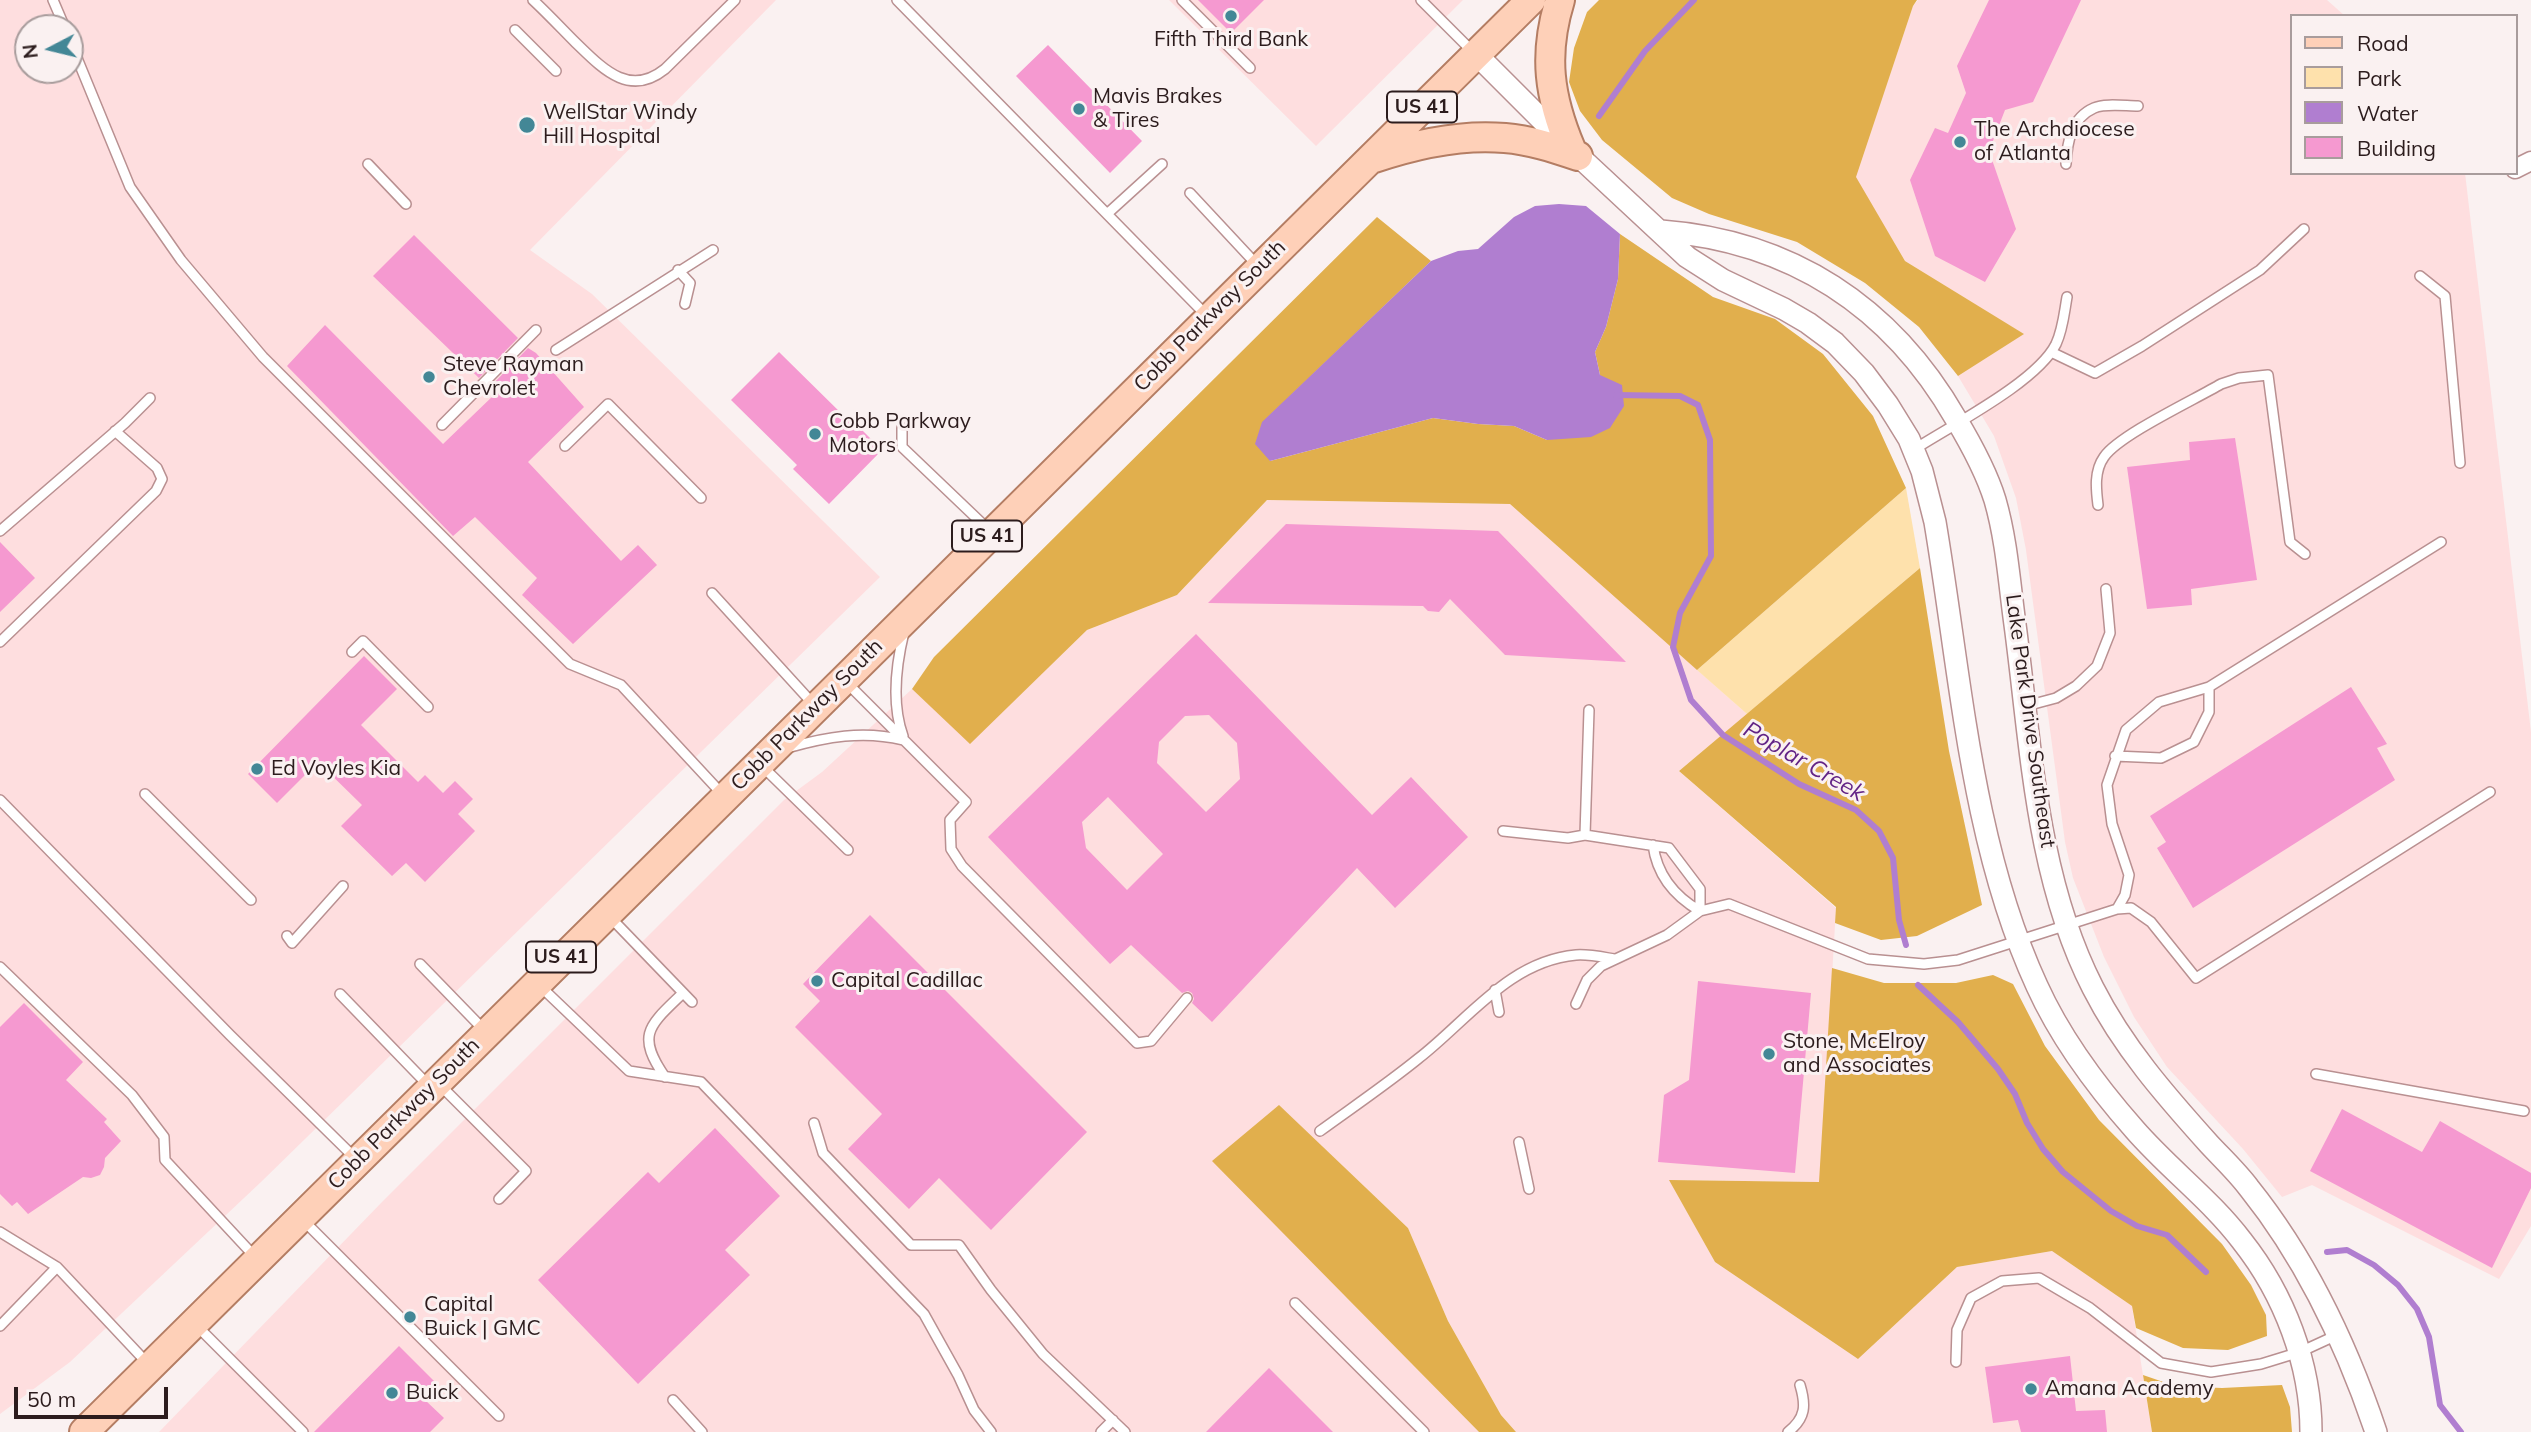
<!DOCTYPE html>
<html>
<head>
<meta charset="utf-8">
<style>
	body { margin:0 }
	#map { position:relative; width:2531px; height:1432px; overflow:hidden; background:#faf1f1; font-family:Mulish,sans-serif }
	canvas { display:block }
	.legend { position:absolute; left:2290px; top:14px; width:228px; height:161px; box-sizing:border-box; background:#faf1f1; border:2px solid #a89c9c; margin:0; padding:9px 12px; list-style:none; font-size:21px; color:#2c1c1d }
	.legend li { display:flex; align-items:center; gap:14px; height:35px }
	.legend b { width:35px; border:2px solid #a89c9c }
	.north { position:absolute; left:14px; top:14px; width:70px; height:70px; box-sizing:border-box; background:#faf1f1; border:2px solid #a89c9c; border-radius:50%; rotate:263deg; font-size:19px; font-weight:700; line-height:28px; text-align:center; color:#2c1c1d }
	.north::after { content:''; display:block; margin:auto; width:24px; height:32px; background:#438796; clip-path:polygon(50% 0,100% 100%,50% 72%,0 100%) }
	.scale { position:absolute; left:14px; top:1387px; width:154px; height:32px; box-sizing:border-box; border:4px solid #2c1c1d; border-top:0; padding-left:9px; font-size:21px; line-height:24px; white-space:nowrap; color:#2c1c1d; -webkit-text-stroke:5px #faf1f1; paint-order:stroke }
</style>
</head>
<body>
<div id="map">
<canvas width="2531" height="1432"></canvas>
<ul class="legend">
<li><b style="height:9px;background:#fed0b8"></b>Road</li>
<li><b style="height:19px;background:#fee1ac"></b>Park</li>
<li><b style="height:19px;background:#b07ed0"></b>Water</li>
<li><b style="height:19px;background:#f599d0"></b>Building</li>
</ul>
<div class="north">N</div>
<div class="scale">50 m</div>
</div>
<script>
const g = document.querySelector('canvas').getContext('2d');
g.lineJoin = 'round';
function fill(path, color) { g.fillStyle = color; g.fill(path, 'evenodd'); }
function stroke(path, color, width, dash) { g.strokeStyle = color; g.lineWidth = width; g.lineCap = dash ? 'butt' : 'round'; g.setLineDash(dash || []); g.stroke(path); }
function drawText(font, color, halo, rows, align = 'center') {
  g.font = font + ' Mulish,sans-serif'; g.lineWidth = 6; g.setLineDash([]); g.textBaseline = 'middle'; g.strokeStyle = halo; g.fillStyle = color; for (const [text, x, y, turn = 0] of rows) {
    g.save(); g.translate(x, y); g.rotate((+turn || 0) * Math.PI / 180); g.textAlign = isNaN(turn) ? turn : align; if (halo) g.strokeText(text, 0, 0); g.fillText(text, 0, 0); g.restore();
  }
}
fill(new Path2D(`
	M0 0H776L530 250 592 294 880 577 261 1182 70 1362 0 1414ZM28 28H70V70H28Z
	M1169 0H1463L1316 146Z
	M1918 0H2327L2345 16H2291V173H2465L2531 732V1226L2499 1279 2312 1185 2282 1197 2243 1149 2167 1067 2134 1017 2104 957 2073 878 2065 842 2026 550 2016 498 1994 436 1958 376 2023 334 1905 261 1855 177 1913 6Z
	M1267 500 1510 504 1747 714 1679 771 1836 908 1820 1182 1670 1180 1715 1262 1858 1359 1957 1267 2052 1251 2132 1306 2152 1432H1516L1501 1415 1448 1321 1408 1228 1279 1106 1213 1161 1479 1432H159L382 1202 784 800 822 772 912 689 970 743 1087 630 1177 595Z`), '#fededf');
fill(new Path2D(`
	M1906 488 1920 568 1747 714 1697 670Z`), '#fee1ac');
fill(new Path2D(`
	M1599 0H1917L1913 6 1856 177 1905 261 2024 334 1958 376 1919 327 1865 283 1797 242 1709 214 1672 198 1602 140 1580 111 1569 82 1574 48 1587 12Z
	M1377 217 1431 261 1263 422 1270 461 1433 418 1478 424 1514 426 1547 440 1600 375 1595 352 1606 327 1618 279 1620 234 1713 297 1775 319 1823 354 1873 416 1906 488 1697 670 1510 504 1267 500 1177 595 1087 630 970 744 912 689 934 657Z
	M1920 568 1949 751 1982 905 1917 936 1881 940 1835 923 1836 907 1679 771Z
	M1832 968 1884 983H1956L1993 975 2013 984 2045 1046 2099 1120 2222 1244 2251 1285 2266 1315 2267 1336 2228 1350 2183 1348 2136 1328 2132 1306 2052 1251 1957 1267 1858 1359 1715 1262 1669 1180 1819 1182Z
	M1279 1105 1408 1228 1448 1321 1501 1415 1516 1432H1479L1212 1161Z
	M2143 1375 2175 1386 2222 1388 2282 1385 2290 1407 2292 1432H2152Z`), '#e1af4d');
fill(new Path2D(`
	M1559 204 1586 206 1620 234 1618 279 1606 327 1595 352 1600 375 1622 385 1624 406 1610 428 1591 437 1547 440 1514 426 1478 424 1433 418 1270 461 1255 444 1262 422 1431 261 1458 251 1478 249 1514 217 1535 206Z`), '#b07ed0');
stroke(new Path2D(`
	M1599 116 1645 51 1694 0
	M1616 395 1680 396 1698 405 1710 440 1711 556 1680 613 1673 647 1691 700 1723 735 1799 784 1856 810 1879 831 1893 858 1899 920 1906 945
	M1918 985 1958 1022 1998 1069 2015 1094 2027 1123 2043 1149 2063 1172 2111 1211 2137 1226 2167 1235 2206 1272
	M2327 1252 2347 1250 2374 1265 2398 1285 2417 1309 2429 1337 2440 1405 2461 1432`), '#b07ed0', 6);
fill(new Path2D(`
	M1198 0H1264L1231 33Z
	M1989 0H2081L2033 102 2005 110 1989 151 2016 229 1985 282 1935 256 1910 180 1935 128 1948 133 1966 93 1957 66Z
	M1048 45 1142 141 1110 173 1016 76Z
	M414 235 518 338 479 378 373 276Z
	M325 325 443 444 495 394 489 388 528 348 536 353 584 407 528 462 621 561 638 545 657 565 573 644 522 595 537 578 475 517 453 536 287 366Z
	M779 352 845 417 847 415 882 450 829 504 793 469 797 465 731 400Z
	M2235 438 2257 580 2191 589 2192 605 2147 609 2127 467 2190 460 2189 442Z
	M1286 524 1498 531 1626 662 1505 655 1450 599 1439 612 1428 611 1423 606 1208 603Z
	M0 542 35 578 0 612Z
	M1196 634 1372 815 1411 777 1468 837 1395 908 1357 868 1212 1022 1192 1003 1194 999 1192 993 1188 991 1182 993 1131 945 1110 964 988 837ZM1209 715 1237 743 1240 779 1206 812 1157 763 1159 742 1185 716ZM1108 797 1163 854 1127 890 1086 848 1082 822Z
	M364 656 397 689 361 725 418 782 425 775 443 793 455 781 473 799 458 814 475 831 425 882 406 863 392 876 341 826 362 805 318 762 277 803 248 774Z
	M2351 687 2387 744 2377 748 2395 780 2193 908 2157 848 2166 842 2150 816Z
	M870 915 1087 1132 991 1230 939 1178 909 1209 848 1149 882 1114 795 1027 820 1001 803 984Z
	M1698 981 1811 993 1795 1173 1658 1162 1664 1095 1689 1080Z
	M24 1003 83 1062 66 1080 107 1119 104 1122 121 1141 105 1158 104 1167 100 1175 91 1178 83 1177 28 1214 17 1202 12 1206 0 1194V1027Z
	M2342 1109 2422 1152 2440 1121 2531 1173V1188L2492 1268 2310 1171Z
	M715 1128 780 1196 725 1250 750 1275 638 1384 538 1280 648 1172 659 1183Z
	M399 1346 439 1386 425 1400 444 1418 430 1432H314Z
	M2070 1356 2076 1411 2105 1410 2107 1432H2021L2018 1420 1993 1423 1985 1367Z
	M1269 1368 1333 1432H1206Z`), '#f599d0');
const service = new Path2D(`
	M53 0 65 28
	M533 0C548 14 562 29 576 43 602 68 629 98 665 69L735 0
	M897 0 1208 317
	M1182 0 1250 68
	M1421 0 1474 53
	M515 30 556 71
	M70 41 130 187 181 260 263 357 570 664 621 685 723 795
	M368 164 406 204
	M2066 164C2067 143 2071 118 2094 108 2105 103 2125 106 2138 106
	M1190 193 1258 266
	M1107 214 1162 164
	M678 270 690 283 685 304
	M2420 276 2445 296 2460 463
	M556 350 713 250
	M2051 352 2095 373 2142 346 2260 270 2304 229
	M442 425 536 330
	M902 428V447L991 532
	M565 446 608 404 701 498
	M1915 449C1952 425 2037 382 2056 344 2063 329 2064 314 2067 297
	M2098 505C2096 489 2094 471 2104 457 2119 435 2194 400 2221 384L2239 378 2268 375 2290 542 2305 554
	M0 531 125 423 150 398
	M712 593 815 706
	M0 642 156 491 162 479 157 468 115 431
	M352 652 363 641 428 707
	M846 682 966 802 950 820 951 849 962 866 1137 1043 1151 1041 1187 998
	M2026 706 2056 698 2076 686 2097 666 2110 633 2106 589
	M903 736C891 703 896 665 904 632
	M787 748C826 737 863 730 903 740
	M2115 756 2161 758 2194 742 2209 712V687
	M762 766 848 850
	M145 794 251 900
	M0 800 230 1035 356 1159
	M1503 831 1568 838 1585 835 1669 848 1700 889V911
	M1585 835 1589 710
	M1653 845C1657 875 1674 896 1700 911
	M2117 909 2125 895 2129 875 2112 824 2107 785 2126 730 2159 702 2209 687 2441 542
	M610 917 692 1002
	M287 936 292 943 343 886
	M420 964 485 1031
	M0 967 132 1095 164 1137 165 1160 256 1258
	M539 985 629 1071 701 1082 924 1314 958 1375 974 1410 991 1432
	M1495 990 1499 1012
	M340 994 429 1086
	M1576 1004 1587 980 1601 966 1667 935 1700 911 1729 904 1868 959 1924 964 1958 960 2117 909 2131 908 2151 922 2196 978 2490 792
	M2316 1074 2524 1111
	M665 1077C635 1034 650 1025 683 993
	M439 1084 526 1171 499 1199
	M814 1123 823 1153 911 1245H959L991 1290 1043 1354 1125 1432
	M1320 1131C1353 1107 1387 1084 1419 1058 1468 1020 1509 961 1576 955 1588 954 1602 957 1614 959
	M1519 1142 1529 1189
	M302 1219 499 1416
	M0 1232 57 1267 149 1365
	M1295 1303 1424 1432
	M0 1326 57 1267
	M197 1326 303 1432
	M1956 1362 1957 1330 1971 1298 2002 1281 2039 1278 2090 1308 2161 1363 2211 1372 2261 1364 2300 1352 2337 1335
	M673 1400 702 1432
	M1101 1432 1113 1420
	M1788 1432C1806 1418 1806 1405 1800 1385`);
const minor = new Path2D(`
	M2515 169 2531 161`);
const tertiary = new Path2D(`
	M1476 54 1571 149 1687 257 1723 280 1784 309 1808 323 1835 343 1864 373 1888 405 1909 439 1922 471 1935 522C1961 676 1971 843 2037 986 2061 1039 2097 1087 2135 1130 2169 1169 2211 1200 2242 1241 2284 1294 2311 1364 2311 1432
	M1661 231C1791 241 1891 306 1956 419 1971 444 1986 471 1995 500 2006 538 2009 578 2014 617 2031 741 2035 875 2093 988 2123 1047 2165 1095 2209 1144 2222 1158 2237 1172 2249 1188 2306 1259 2347 1346 2376 1432`);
const primary = new Path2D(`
	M1560 0C1543 55 1549 97 1571 149
	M1371 159C1412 145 1461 134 1505 138 1530 140 1554 148 1578 156
	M84 1432 1531 0`);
stroke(service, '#b99091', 12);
stroke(minor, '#b99091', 21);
stroke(tertiary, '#b99091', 24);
stroke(primary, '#b47d63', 32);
stroke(service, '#fff', 9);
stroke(minor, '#fff', 18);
stroke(tertiary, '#fff', 21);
stroke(primary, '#fed0b8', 28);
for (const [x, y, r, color] of [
	[1231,16,7,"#438796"],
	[1079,109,7,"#438796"],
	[527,125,9,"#438796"],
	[1960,142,7,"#438796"],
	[429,377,7,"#438796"],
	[815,434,7,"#438796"],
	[257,769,7,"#438796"],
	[817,981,7,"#438796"],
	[1769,1054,7,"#438796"],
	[410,1317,7,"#438796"],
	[2031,1389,7,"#438796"],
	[392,1393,7,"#438796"]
]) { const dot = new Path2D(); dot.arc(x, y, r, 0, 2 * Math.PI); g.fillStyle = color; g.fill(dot); stroke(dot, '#faf1f1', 2.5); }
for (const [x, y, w] of [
	[1422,107,70],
	[987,536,70],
	[561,957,70]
]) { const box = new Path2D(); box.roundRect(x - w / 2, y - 15.5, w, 31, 5); g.fillStyle = '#faf1f1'; g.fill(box); stroke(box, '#2c1c1d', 2); }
drawText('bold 19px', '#2c1c1d', null, [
	["US 41",1422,107],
	["US 41",987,536],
	["US 41",561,957]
]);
drawText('21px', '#2c1c1d', '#faf1f1', [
	["Fifth Third Bank",1231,40,"center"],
	["Mavis Brakes",1093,97],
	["& Tires",1093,121],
	["WellStar Windy",543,113],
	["Hill Hospital",543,137],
	["The Archdiocese",1974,130],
	["of Atlanta",1974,154],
	["Steve Rayman",443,365],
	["Chevrolet",443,389],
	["Cobb Parkway",829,422],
	["Motors",829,446],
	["Ed Voyles Kia",271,769],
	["Capital Cadillac",831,981],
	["Stone, McElroy",1783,1042],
	["and Associates",1783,1066],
	["Capital",424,1305],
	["Buick | GMC",424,1329],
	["Amana Academy",2045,1389],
	["Buick",406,1393]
], 'left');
drawText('21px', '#2c1c1d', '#faf1f1', [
	["Cobb Parkway South",1210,316,-45],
	["Cobb Parkway South",807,715,-45],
	["Lake Park Drive Southeast",2030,721,82],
	["Cobb Parkway South",404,1114,-45]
]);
drawText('italic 23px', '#632486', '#faf1f1', [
	["Poplar Creek",1804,762,30]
]);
</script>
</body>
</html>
